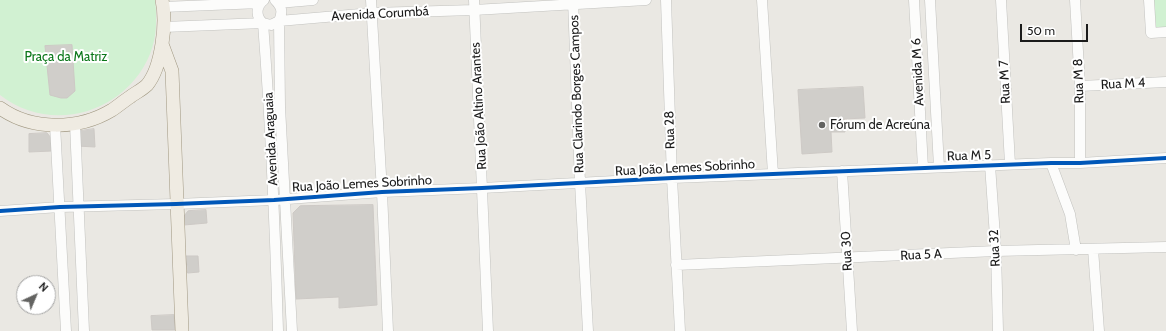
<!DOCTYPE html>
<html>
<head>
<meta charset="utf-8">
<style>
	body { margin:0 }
	#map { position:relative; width:1166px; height:331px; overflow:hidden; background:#eae8e3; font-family:Cabin,sans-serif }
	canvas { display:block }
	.north { position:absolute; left:16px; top:275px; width:40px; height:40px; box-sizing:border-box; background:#fff; border:1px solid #a4a4a4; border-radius:50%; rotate:44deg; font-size:11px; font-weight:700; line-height:16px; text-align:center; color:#1b1b1b }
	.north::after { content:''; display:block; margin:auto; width:14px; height:18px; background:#636361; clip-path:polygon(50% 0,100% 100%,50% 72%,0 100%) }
	.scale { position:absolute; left:1020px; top:24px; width:68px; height:18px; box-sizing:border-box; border:2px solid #1b1b1b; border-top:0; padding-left:5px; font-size:12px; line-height:14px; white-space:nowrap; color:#1b1b1b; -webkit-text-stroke:3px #fff; paint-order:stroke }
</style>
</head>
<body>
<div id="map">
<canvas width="1166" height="331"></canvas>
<div class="north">N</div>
<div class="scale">50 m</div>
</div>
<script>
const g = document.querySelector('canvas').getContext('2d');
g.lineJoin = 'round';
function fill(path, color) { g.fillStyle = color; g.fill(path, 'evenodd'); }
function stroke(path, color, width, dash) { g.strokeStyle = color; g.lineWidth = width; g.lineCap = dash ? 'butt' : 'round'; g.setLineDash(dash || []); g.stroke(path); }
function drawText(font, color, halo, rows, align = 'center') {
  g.font = font + ' Cabin,sans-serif'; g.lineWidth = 4; g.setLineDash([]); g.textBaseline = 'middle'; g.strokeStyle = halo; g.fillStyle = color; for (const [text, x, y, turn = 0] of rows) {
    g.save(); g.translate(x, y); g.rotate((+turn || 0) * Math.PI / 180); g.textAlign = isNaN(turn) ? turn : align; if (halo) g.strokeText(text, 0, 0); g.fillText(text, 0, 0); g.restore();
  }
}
fill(new Path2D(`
	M0 0H155C157 18 157 37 150 54 126 113 51 135 0 95Z
	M1150 0H1166V32H1151Z`), '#d1f1d2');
const building = new Path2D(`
	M72 45 75 91 67 98H61L50 95 45 46Z
	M863 87 865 118 844 119 845 132H831L832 152 802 154 798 90Z
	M94 129 95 147 77 146 80 131Z
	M47 133 52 139V151L29 152V134Z
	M373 205 377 305 339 308V297L296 299 293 213 300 206Z
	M206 210 207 223 184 225V216L188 211Z
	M186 256H198L199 272 188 273Z
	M174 315 175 330H152L151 316Z`);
fill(building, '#d0ceca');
stroke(building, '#cdc9c5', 1);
const minor = new Path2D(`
	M264 0C255 7 256 17 263 23 271 126 275 228 278 331
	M275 0C282 7 283 12 279 21L280 107 292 331
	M371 0 382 192 388 331
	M474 0 488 331
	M573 0 580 183 588 331
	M666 0 672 178 680 331
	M762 0 773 174
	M914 0 923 168
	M930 0 939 167
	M1001 0 1010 164
	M1075 0 1080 86V163
	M1149 0 1151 33 1166 32
	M278 3 313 0
	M163 7 260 3
	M164 27 263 23 271 25 279 21 372 13 474 10 646 0
	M1080 86 1166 82
	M75 124 84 331
	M55 125 66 331
	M1051 163 1070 214 1076 250
	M990 165 996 251 998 331
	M842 171 852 331
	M0 211 60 207 176 204 274 200 382 192 482 188 672 178 1051 163H1080L1166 158
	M1093 249 1099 331
	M676 265 996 251 1166 247`);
const major = new Path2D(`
	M162 44 172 71 182 331
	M0 108C32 131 79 130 112 110 118 106 124 101 130 97 135 93 142 90 147 85 162 67 167 22 162 0`);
stroke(minor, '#c2c2bf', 11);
stroke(major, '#a09781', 14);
stroke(minor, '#fcfcfb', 10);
stroke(major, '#efebe2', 13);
stroke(new Path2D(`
	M0 211 60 207 176 204 274 200 382 192 482 188 672 178 1051 163H1080L1166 158`), '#0057b8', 4);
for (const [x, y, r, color] of [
	[822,125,4,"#636361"]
]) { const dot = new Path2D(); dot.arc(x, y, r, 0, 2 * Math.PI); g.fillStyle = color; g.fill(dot); stroke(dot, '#fff', 1.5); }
drawText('13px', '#1b1b1b', '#fff', [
	["Avenida Corumbá",380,14,-3],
	["Avenida M 6",918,72,-93],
	["Rua M 8",1079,81,-92],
	["Rua M 7",1005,82,-93],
	["Rua M 4",1123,84,-3],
	["Rua Clarindo Borges Campos",577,94,-92],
	["Rua João Altino Arantes",479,106,-93],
	["Rua 28",670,130,-92],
	["Avenida Araguaia",271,139,-93],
	["Rua M 5",969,156,-2],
	["Rua João Lemes Sobrinho",685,168,-3],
	["Rua João Lemes Sobrinho",362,184,-3],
	["Rua 32",995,248,-93],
	["Rua 30",847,251,-93],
	["Rua 5 A",921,255,-3]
]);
drawText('13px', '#0b771a', '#fff', [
	["Praça da Matriz",66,57]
]);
drawText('13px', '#1b1b1b', '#fff', [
	["Fórum de Acreúna",830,125]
], 'left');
</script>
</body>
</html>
